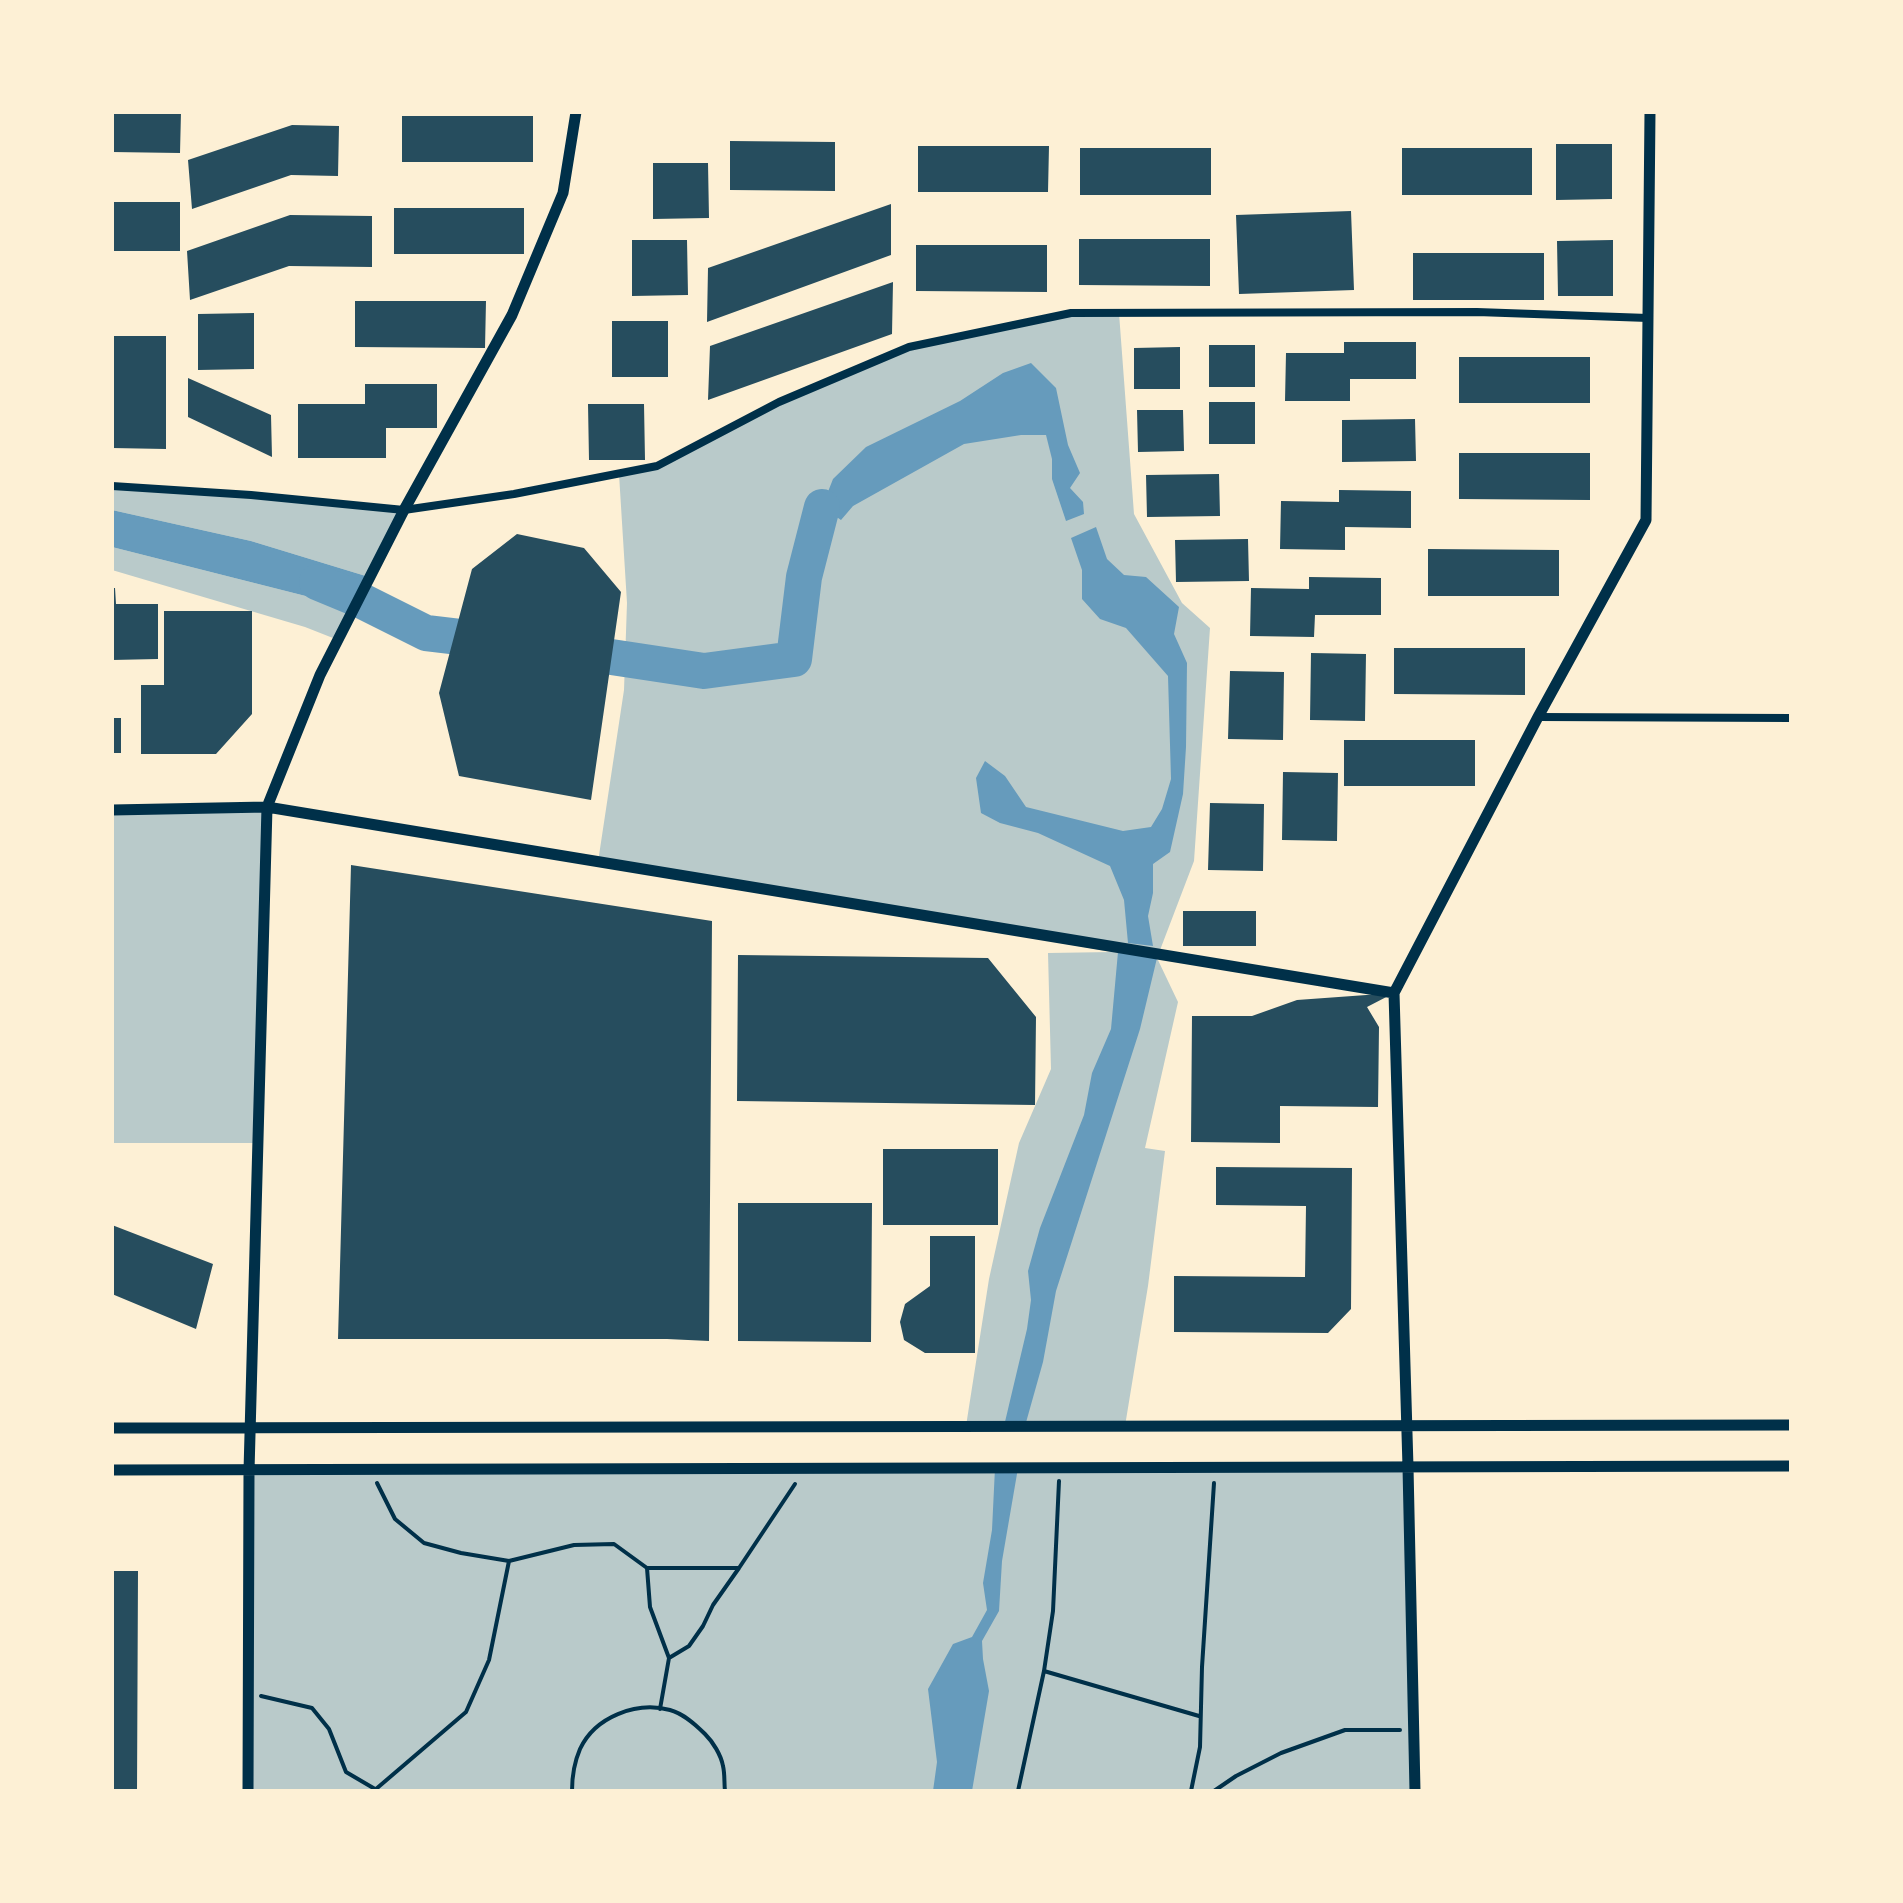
<!DOCTYPE html>
<html>
<head>
<meta charset="utf-8">
<style>
	body { margin:0 }
	#map { position:relative; width:1903px; height:1903px; overflow:hidden; background:#fdf0d5; font-family:Inter,sans-serif }
	canvas { display:block }
	.frame { position:absolute; inset:0; border:114px solid #fdf0d5; pointer-events:none }
</style>
</head>
<body>
<div id="map">
<canvas width="1903" height="1903"></canvas>
<div class="frame"></div>
</div>
<script>
const g = document.querySelector('canvas').getContext('2d');
g.lineJoin = 'round';
function fill(path, color) { g.fillStyle = color; g.fill(path, 'evenodd'); }
function stroke(path, color, width, dash) { g.strokeStyle = color; g.lineWidth = width; g.lineCap = dash ? 'butt' : 'round'; g.setLineDash(dash || []); g.stroke(path); }
fill(new Path2D(`
	M1071 313H1119L1134 514 1182 603 1210 628 1194 861 1157 958 1178 1002 1145 1148 1165 1151 1148 1286 1125 1426H966L989 1279 1019 1143 1051 1069 1048 953 1112 952 598 862 624 690 627 603 619 474 667 461 808 390 909 347Z
	M112 486 404 510 369 577 251 541 112 510Z
	M112 547 353 608 338 640 305 627 112 570Z
	M267 807 257 1143H112V810Z
	M1408 1467 1415 1791H248L249 1471Z`), '#b9caca');
fill(new Path2D(`
	M1031 363 1056 388 1068 445 1080 473 1070 488 1083 502 1084 514 1066 521 1052 479V459L1046 435H1021L964 444 853 506 841 520 822 507 833 479 866 447 960 401 1003 373Z
	M112 510 251 541 369 577 353 608 112 547Z
	M1096 527 1107 559 1124 575 1146 577 1179 607 1174 634 1187 663 1186 747 1183 794 1170 852 1153 864V893L1148 916 1153 946 1128 943 1124 900 1110 866 1038 833 1000 823 981 813 976 778 985 761 1005 776 1026 807 1123 831 1151 827 1162 809 1171 779 1168 676 1126 628 1100 619 1082 599V570L1071 538Z
	M1118 952 1157 958 1140 1029 1056 1291 1043 1362 1025 1426H1004L1027 1329 1031 1300 1028 1271 1040 1228 1084 1115 1092 1073 1111 1029Z
	M995 1468H1018L1002 1561 999 1611 982 1641 983 1659 989 1691 972 1791H933L937 1762 928 1689 953 1644 972 1637 987 1610 983 1583 992 1530Z`), '#669bbc');
stroke(new Path2D(`
	M317 582 358 599 426 633 502 642
	M565 650 704 671 794 659 804 577 822 507`), '#669bbc', 36);
fill(new Path2D(`
	M112 112H181L180 153 112 152Z
	M402 116H533V162H402Z
	M292 125 339 126 338 176 291 175 192 209 188 160Z
	M730 141 835 142V191L730 190Z
	M1556 144H1612V199L1556 200Z
	M918 146H1049L1048 192H918Z
	M1080 148H1211V195H1080Z
	M1402 148H1532V195H1402Z
	M653 163H708L709 218 653 219Z
	M112 202H180V251H112Z
	M891 204V255L707 322 708 268Z
	M394 208H524V254H394Z
	M1351 211 1354 290 1239 294 1236 215Z
	M290 215 372 216V267L289 266 190 300 187 251Z
	M1079 239H1210V286L1079 285Z
	M632 240H687L688 295 632 296Z
	M1613 240V296H1558L1557 241Z
	M916 245H1047V292L916 291Z
	M1413 253H1544V300H1413Z
	M893 282 892 334 708 400 710 346Z
	M355 301H486L485 348 355 347Z
	M254 313V369L198 370V314Z
	M612 321H668V377H612Z
	M112 336H166V449L112 448Z
	M1344 342H1416V379H1350V401H1285L1286 353H1344Z
	M1209 345H1255V387H1209Z
	M1180 347V389H1134V348Z
	M1459 357H1590V403H1459Z
	M188 378 271 415 272 457 188 417Z
	M365 384H437V428H386V458H298V404H365Z
	M1209 402H1255V444H1209Z
	M588 404H644L645 460H589Z
	M1137 410H1183L1184 451 1138 452Z
	M1415 419 1416 461 1342 462V420Z
	M1459 453H1590V500L1459 499Z
	M1219 474 1220 516 1147 517 1146 475Z
	M1339 490 1411 491V528L1345 527V550L1280 549 1281 501 1339 502Z
	M517 534 584 548 621 592 591 800 459 776 439 693 472 569Z
	M1248 539 1249 581 1176 582 1175 540Z
	M1428 549 1559 550V596H1428Z
	M1309 577 1381 578V615H1315L1314 637 1250 636 1251 588 1309 589Z
	M112 588H115L116 604H158V659L112 660Z
	M164 611H252V714L216 754H141V685H164Z
	M1394 648H1525V695L1394 694Z
	M1311 653 1366 654 1365 721 1310 720Z
	M1230 671 1284 672 1283 740 1228 739Z
	M112 718H121V753H112Z
	M1344 740H1475V786H1344Z
	M1283 772 1338 773 1337 841 1282 840Z
	M1210 803 1264 804 1263 871 1208 870Z
	M351 865 712 921 709 1341 667 1339H338Z
	M1183 911H1256V946H1183Z
	M738 955 988 958 1036 1017 1035 1105 737 1101Z
	M1394 993 1367 1007 1379 1027 1378 1107 1280 1106V1143L1191 1142 1192 1016H1252L1297 1000Z
	M883 1149H998V1225H883Z
	M1216 1167 1352 1168 1351 1309 1328 1333 1174 1332V1276L1305 1277 1306 1206 1216 1205Z
	M738 1203H872L871 1342 738 1341Z
	M112 1225 213 1264 196 1329 112 1294Z
	M930 1236H975V1353H925L904 1340 900 1322 905 1304 930 1286Z
	M112 1571H138L137 1791H112Z`), '#264d5e');
stroke(new Path2D(`
	M509 1561 574 1545 614 1544 647 1568 650 1607 669 1658 660 1709
	M647 1568H739L795 1484
	M669 1658 689 1646 703 1626 713 1605 739 1568
	M1044 1671 1199 1716
	M261 1696 312 1708 329 1729 346 1772 375 1789
	M376 1789 466 1712 489 1660 509 1561 461 1553 424 1543 395 1519 377 1483
	M572 1791C572 1776 574 1763 580 1749 595 1717 636 1701 670 1710 684 1714 695 1724 705 1734 713 1742 721 1755 723 1766 725 1774 724 1783 725 1791
	M1018 1791 1044 1671 1053 1611 1059 1481
	M1191 1791 1200 1747 1202 1667 1214 1483
	M1214 1791 1236 1776 1281 1753 1345 1730H1400`), '#003049', 4);
stroke(new Path2D(`
	M112 486 251 495 404 510 514 494 657 466 779 402 909 347 1071 313 1477 312 1648 318
	M1538 717 1791 718`), '#003049', 8);
stroke(new Path2D(`
	M112 810 267 807 1394 993
	M112 1428 1791 1425
	M112 1470 1791 1466
	M248 1791 249 1471 267 807 320 675 404 510 512 315 563 193 576 112
	M1415 1791 1408 1467 1394 993 1538 717 1646 520 1650 112`), '#003049', 11);
</script>
</body>
</html>
